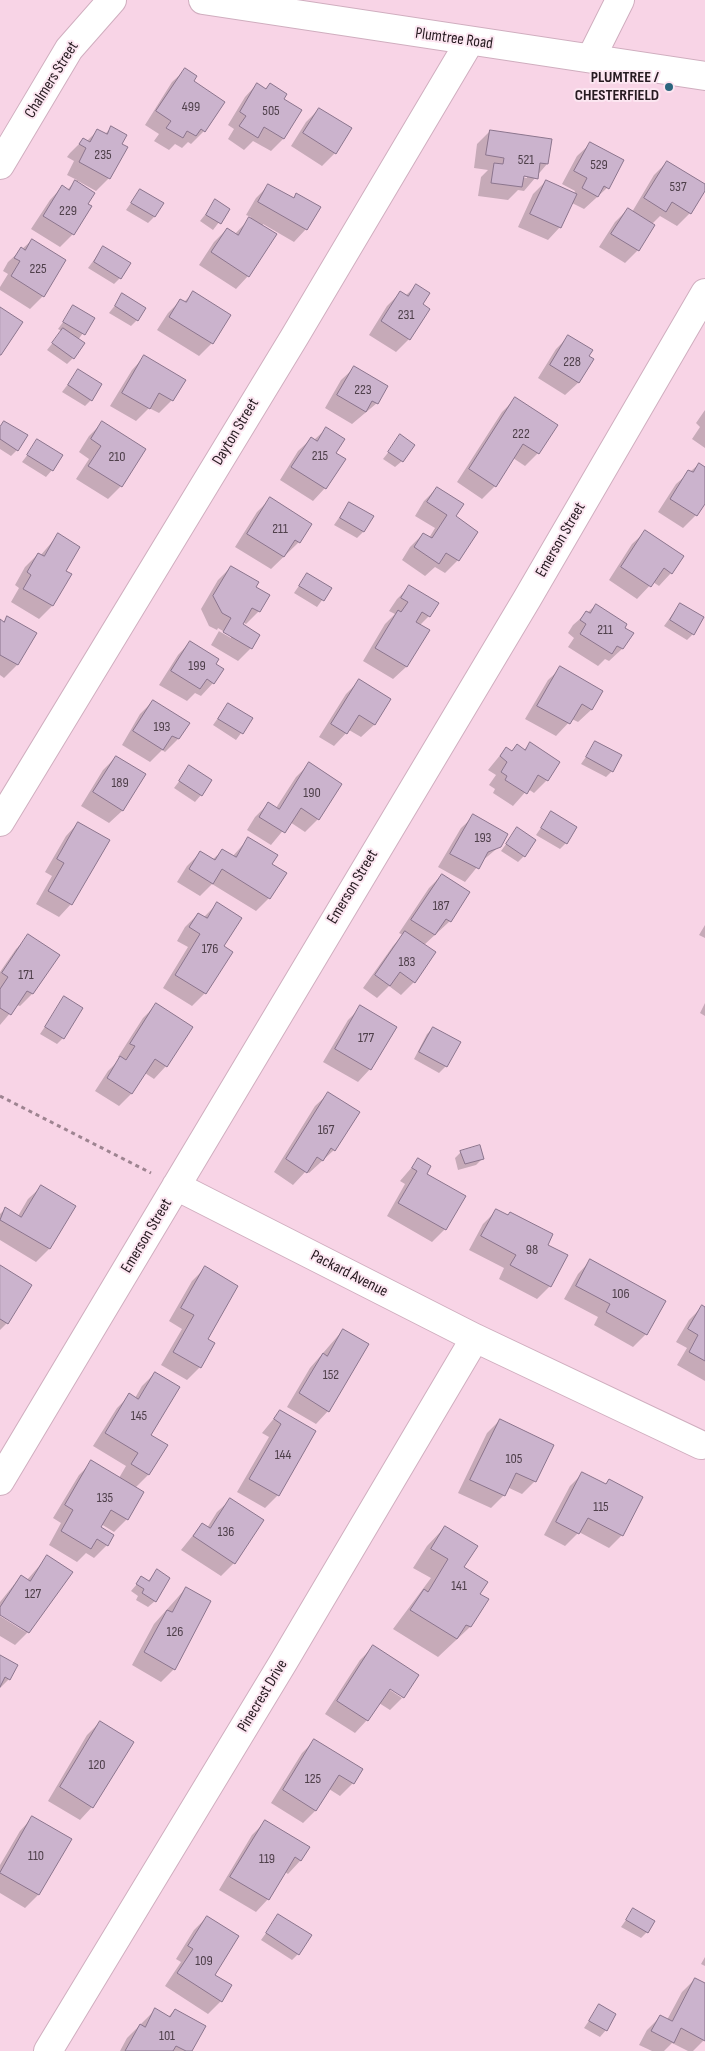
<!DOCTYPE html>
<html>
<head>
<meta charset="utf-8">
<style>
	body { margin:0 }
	canvas { display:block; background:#f8d4e6 }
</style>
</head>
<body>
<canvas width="705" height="2051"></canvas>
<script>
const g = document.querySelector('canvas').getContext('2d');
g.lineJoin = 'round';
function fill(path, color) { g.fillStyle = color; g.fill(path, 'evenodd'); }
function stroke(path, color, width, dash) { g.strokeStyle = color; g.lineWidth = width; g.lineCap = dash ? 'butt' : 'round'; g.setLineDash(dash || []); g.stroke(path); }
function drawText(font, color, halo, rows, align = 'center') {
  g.font = font + ' "Sofia Sans Condensed",sans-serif'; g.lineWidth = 4; g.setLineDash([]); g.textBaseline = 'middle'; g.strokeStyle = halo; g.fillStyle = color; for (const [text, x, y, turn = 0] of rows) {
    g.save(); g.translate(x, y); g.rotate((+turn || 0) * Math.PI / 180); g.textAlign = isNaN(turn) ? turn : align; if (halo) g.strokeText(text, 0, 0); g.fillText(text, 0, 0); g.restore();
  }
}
fill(new Path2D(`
	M185 70 192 81 204 131 191 144 188 142 182 148 175 144 169 150 154 141 159 134 145 125 172 82Z
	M257 84 265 89 270 85 283 99 284 138 271 151 253 141 244 150 228 139 234 129 228 125 245 97Z
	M319 109 335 153 322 166 291 146 306 122Z
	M111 128 121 144 109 178 96 191 78 181 73 234 60 247 31 229 50 200 62 187 67 190 77 180 67 175 74 161 67 157 70 153 83 140 86 142 98 130 105 134Z
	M490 131 550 140 547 164 524 191 518 190 508 200 478 196 481 177 488 170 474 168 477 144ZM518 174 527 176V178L517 177Z
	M590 144 622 161 607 188 584 209 572 203 560 227 548 240 518 227 533 194 546 181 574 194 575 191 562 184 577 156Z
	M667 162 705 186V188L690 213 677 226 660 216 652 224 638 250 625 263 599 247 615 222 628 209 632 212 654 175Z
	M269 185 293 199 297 195 306 229 294 242 263 224 248 276 236 289 199 265 214 242 227 229 235 234 251 217 246 215 256 198Z
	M140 190 154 217 148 223 126 210Z
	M216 201 229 209 213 230 200 221Z
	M32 240 43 296 30 309 0 290V287L8 274 3 271 8 262Z
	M103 248 120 278 114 284 88 268Z
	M416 286 422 304 409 339 396 352 369 335 387 306 400 293 405 296Z
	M193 293 212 343 199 356 157 330 168 313 181 300 184 302Z
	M123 295 137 320 131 326 109 313Z
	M74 307 93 319 78 340 73 358 67 364 47 350 62 331 58 329Z
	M569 336 578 383 565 395 538 378 556 349Z
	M144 357 184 380 172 400 159 413 149 408 136 421 110 406 132 370Z
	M354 368 387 386 377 403 352 424 325 408 341 380Z
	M78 371 91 400 85 406 62 392Z
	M515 399 538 453 525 466 513 458 495 486 482 499 457 482 502 412Z
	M705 410V448L692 439 700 427 696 423Z
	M4 422 17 450 11 456 0 449V427Z
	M102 423 144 449 121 486 108 499 76 479 89 459 79 452 89 436Z
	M326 429 335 453 325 488 313 501 280 480 298 451 311 439 314 440Z
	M401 436 402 461 395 467 383 459Z
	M38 441 52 470 46 477 22 462Z
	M699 464 705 468V501L696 515 683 528 658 512 676 484Z
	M437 488 454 517 476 532 458 560 445 573 435 567 425 576 402 560 410 547 423 534 429 538 435 528 415 516 424 501Z
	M270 499 299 542 271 569 235 547 257 512Z
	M349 503 363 532 357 538 334 525Z
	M645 532 671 573 659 586 653 582 637 599 609 580 632 544Z
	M58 535 64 571 70 575 52 606 39 619 11 602 19 588 15 585 25 567 38 554 40 556Z
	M231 567 255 587 259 611 246 624 243 622 241 625 259 635 251 648 238 661 211 645 219 631 209 626 201 609 218 580ZM218 628 231 636V638L217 630Z
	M307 574 331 588 317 607 294 593Z
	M410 586 429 616 420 625 428 630 406 667 393 679 363 661 385 624 395 614 389 611 397 599Z
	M680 604 693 634 687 640 664 626Z
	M596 605 622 649 609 661 605 659 598 666 568 647 574 638 568 633 573 625Z
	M8 618 35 633 17 665 4 678 0 675V621L3 622Z
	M190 642 214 664 213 683 201 696 195 693 187 701 159 685 178 655Z
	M561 668 602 692 591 710 578 722 572 719 556 736 525 719 548 680Z
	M359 681 389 700 374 725 361 737 349 730 334 746 319 737 346 694Z
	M153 701 178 739 165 752 162 750 150 762 122 745 140 714Z
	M228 704 252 718 236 740 213 725Z
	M596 742 612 771 606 777 581 764Z
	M530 744 547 780 534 793 528 789 513 806 493 793 495 789 489 785 496 775 488 770 506 748 511 752 517 746 524 750Z
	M116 757 144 775 122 811 109 823 81 806 103 770Z
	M309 764 318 819 305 832 290 822 271 845 247 830 255 817 268 804 276 808 296 777Z
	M190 767 201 795 195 802 174 788Z
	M551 813 566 843 560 849 536 835Z
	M474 816 500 846 482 861 465 882 438 867 461 828Z
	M78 823 71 904 59 917 36 904 52 876 45 872 66 836Z
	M517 829 524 856 518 862 501 851Z
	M249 838 270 864 269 898 256 911 212 884 200 896 177 882 187 866 200 853 212 860 222 851 232 857Z
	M442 875 450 921 424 945 414 982 401 995 389 986 377 998 363 988 393 946 403 935 399 933 429 888Z
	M217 904 222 946 231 952 205 993 192 1006 163 988 188 947 177 941 185 927 198 914 203 918Z
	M705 925V938L699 935Z
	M29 936 32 994 20 1006 17 1005 0 1025V972L16 949Z
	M64 998 63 1038 57 1044 40 1034Z
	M705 1003V1016L700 1013Z
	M156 1005 166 1066 154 1079 145 1073 131 1094 119 1106 95 1091 108 1071 121 1058 118 1057 143 1018Z
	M361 1007 370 1069 358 1082 323 1062 348 1020Z
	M433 1028 459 1042 446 1066 439 1073 414 1059 427 1034Z
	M328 1094 334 1150 309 1173 306 1171 293 1185 274 1172 315 1106Z
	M461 1152 482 1159 476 1165 458 1170 455 1158Z
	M418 1160 425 1174 464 1197 445 1229 432 1242 387 1216 405 1184 400 1181Z
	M41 1187 74 1206 49 1249 36 1262 0 1240V1214L5 1209 18 1216 28 1199Z
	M496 1211 546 1245 550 1286 537 1299 499 1279 504 1268 469 1250 483 1224Z
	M590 1261 646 1334 633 1347 594 1325 598 1317 564 1299 578 1274Z
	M0 1267 7 1323 0 1330Z
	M205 1268 206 1340 200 1367 187 1380 161 1365 182 1329 169 1321 192 1281Z
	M702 1307 705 1308V1381L677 1365 687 1348 676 1342 689 1320Z
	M343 1330 328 1411 316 1424 287 1407 310 1368Z
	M155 1373 148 1475 135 1488 127 1519 114 1532 101 1524 99 1528 107 1545 94 1558 86 1553 77 1562 49 1545 61 1523 53 1518 79 1475 92 1462 119 1478 126 1466 93 1446 117 1408 130 1395 135 1398 142 1386Z
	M280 1411 314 1431 278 1495 265 1508 237 1492 269 1437 262 1433Z
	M500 1420 535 1481 522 1494 507 1487 504 1495 491 1508 458 1493 487 1433Z
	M583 1473 605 1485 609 1481 622 1535 609 1548 579 1532 565 1546 544 1535 570 1486Z
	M230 1500 234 1563 221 1576 181 1550 202 1524 207 1528 217 1512Z
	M445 1527 463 1568 479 1594 470 1627 438 1657 393 1629 431 1578 413 1568 427 1546Z
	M47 1557 71 1572 27 1633 0 1613V1602L21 1576 27 1580Z
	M157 1571 155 1601 148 1607 136 1600 138 1596 131 1591 142 1578 148 1581Z
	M186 1588 174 1669 161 1682 132 1665 154 1624Z
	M0 1616 27 1633 15 1645 0 1636Z
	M373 1647 417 1676 403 1697 390 1710 379 1703 367 1720 355 1733 325 1714 360 1660ZM385 1684 402 1695V1698L384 1686Z
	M0 1657 16 1666 9 1679 0 1688Z
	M100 1722 92 1807 80 1820 48 1801 87 1735Z
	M314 1741 353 1783 340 1796 329 1789 315 1811 303 1823 271 1803 302 1753Z
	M32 1818 70 1839 38 1895 25 1908 0 1893V1865L20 1831Z
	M265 1822 308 1848 300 1861 288 1874 285 1872 268 1899 256 1912 219 1890 252 1835Z
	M633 1910 647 1932 641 1938 621 1927Z
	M278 1916 298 1954 292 1960 261 1940Z
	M207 1917 213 1975 221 2001 208 2014 165 1986 181 1962 176 1959 194 1930Z
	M705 1957V1966L701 1964Z
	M695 1979 705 1985 704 2040 693 2051H688L672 2043 664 2051H652L639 2045 647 2030 660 2017 667 2020 682 1992Z
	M599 2006 606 2030 600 2037 584 2028Z
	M155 2010 168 2017 175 2010 191 2051H120L127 2038Z`), '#0003');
const building = new Path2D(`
	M185 68 197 76 194 81 225 102 205 132 201 129 196 136 187 131 183 138 166 128 171 121 156 111Z
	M257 83 266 89 270 83 287 94 284 99 302 110 284 139 264 127 258 138 239 126 246 116 240 112Z
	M319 108 352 128 336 154 303 133Z
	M111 126 127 135 122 144 128 147 110 179 79 162 86 148 79 144 83 138 90 142 97 129 107 134Z
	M490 130 552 139 548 164 540 163 538 179 524 176 522 187 491 183 494 163 503 164 504 158 486 155Z
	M590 142 624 160 609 189 604 186 598 197 582 188 587 178 574 171Z
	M667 161 705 184V191L691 214 672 202 666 212 644 198Z
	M75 180 95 193 88 204 92 206 74 235 43 216 62 185 69 190Z
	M546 180 577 194 561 228 530 214Z
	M268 184 294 198 296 193 321 207 307 230 258 202Z
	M140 189 164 203 155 217 131 203Z
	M215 199 230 209 221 224 206 215Z
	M628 208 655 225 639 251 611 234Z
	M249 217 277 234 249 277 211 252 227 228 238 235Z
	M32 239 66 260 44 297 11 276 20 261 14 258 21 247 25 250Z
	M103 246 131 263 121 279 94 262Z
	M416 284 430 293 423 304 430 309 410 340 381 321 400 291 408 296Z
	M193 291 231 315 213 344 169 317 180 299 186 302Z
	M122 293 146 308 138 321 115 306Z
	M73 305 95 318 85 335 63 322Z
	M0 307 23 322 1 355H0Z
	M63 328 85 343 74 359 52 343Z
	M568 335 593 350 589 356 594 359 579 383 550 365Z
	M144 355 186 380 173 401 159 393 150 409 122 393Z
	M354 366 388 386 378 404 372 401 366 412 337 395Z
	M78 369 102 384 92 401 68 385Z
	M515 397 558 425 539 454 523 444 496 487 469 469Z
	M4 421 28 435 18 451 0 439V427Z
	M102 421 146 449 122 487 88 466 101 446 91 439Z
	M326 427 345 439 336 453 346 459 326 489 291 467 311 437 317 441Z
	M400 434 415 445 403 462 388 452Z
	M37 439 63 455 53 471 27 455Z
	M699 463 705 467V504L697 516 670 499 688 470 693 472Z
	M437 487 464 504 456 516 478 532 459 561 446 553 439 564 414 547 423 533 432 538 447 515 427 502Z
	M270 497 312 524 300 543 295 540 284 557 247 534Z
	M349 502 374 516 364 532 340 518Z
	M645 530 684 556 672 574 664 568 651 587 621 567Z
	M58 533 80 547 66 571 72 574 53 606 23 589 31 575 27 572 38 553 44 556Z
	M231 566 259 582 256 587 270 595 260 612 252 608 243 624 260 635 252 649 223 632 231 618 222 613 213 596Z
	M307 573 332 588 324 601 299 586Z
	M409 585 439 603 430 617 422 612 416 622 430 630 407 667 375 648 398 610 401 612 408 602 401 598Z
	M680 603 704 617 694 635 670 620Z
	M596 604 627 624 625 628 634 633 623 649 617 646 612 654 580 634 586 624 580 620 586 611 590 613Z
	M7 616 37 633 18 665 0 655V619L4 622Z
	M190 641 219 659 216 664 224 669 214 684 207 679 200 689 171 671Z
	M560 666 603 691 592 710 582 704 570 724 537 706Z
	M359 679 391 699 375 725 359 715 347 734 331 724Z
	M153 700 190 723 179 739 172 736 163 750 133 731Z
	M228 703 253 718 243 734 218 719Z
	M595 741 622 755 613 772 586 757Z
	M530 742 560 762 548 781 538 775 527 794 505 780 507 776 501 772 507 762 500 756 506 747 512 751 517 744 525 750Z
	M116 756 146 774 123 811 93 792Z
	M309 762 342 784 319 820 301 808 285 833 259 817 268 802 279 809Z
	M189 765 212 780 202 796 179 781Z
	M551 811 577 827 567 844 541 828Z
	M473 814 508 834 501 847 488 852 479 869 450 854Z
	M78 822 110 840 72 905 48 891 64 863 57 859Z
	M517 827 536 840 525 857 506 844Z
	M248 837 278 855 272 864 287 873 270 899 222 869 213 884 189 869 200 851 215 860 222 849 236 857Z
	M442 874 470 892 451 922 446 919 435 935 411 920Z
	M217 902 242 918 224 946 233 952 206 994 175 975 200 934 189 927 198 913 207 918Z
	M405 931 436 952 415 983 400 972 390 986 375 975Z
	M28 934 60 955 33 994 27 991 11 1015 0 1008V989L8 977 2 973Z
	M64 996 83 1008 64 1039 45 1027Z
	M156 1003 193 1027 167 1067 155 1059 132 1094 107 1078 120 1056 126 1060 135 1046 130 1044Z
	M360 1005 397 1027 371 1070 335 1049Z
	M433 1027 461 1042 447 1067 419 1052Z
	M328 1092 360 1112 335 1151 331 1148 323 1161 317 1157 307 1173 286 1159Z
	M480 1145 484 1159 465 1164 460 1151Z
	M418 1158 431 1166 427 1174 466 1196 446 1230 398 1203 417 1171 412 1168Z
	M41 1185 76 1206 50 1249 0 1220 5 1207 21 1217Z
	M496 1209 508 1215 510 1212 553 1234 548 1245 568 1255 551 1287 510 1265 516 1255 481 1236Z
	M590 1259 666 1301 647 1335 606 1312 610 1304 576 1286Z
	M0 1265 32 1285 8 1324 0 1319Z
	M205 1266 238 1286 208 1339 215 1343 201 1368 173 1352 194 1315 181 1308Z
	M702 1305 705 1307V1361L689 1352 698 1335 688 1329Z
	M343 1329 369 1344 329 1412 299 1393 323 1353 327 1356Z
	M155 1372 180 1387 151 1435 168 1445 149 1475 131 1464 138 1453 105 1433 129 1393 138 1399Z
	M280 1410 316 1431 279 1496 249 1479 281 1424 274 1419Z
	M500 1419 554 1445 536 1482 516 1473 505 1496 470 1480Z
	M91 1460 144 1492 128 1520 111 1510 101 1527 114 1535 108 1546 97 1539 91 1549 61 1531 73 1510 65 1505Z
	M582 1472 606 1484 609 1479 643 1497 623 1536 588 1518 579 1534 556 1522Z
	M230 1498 264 1520 235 1564 193 1536 202 1523 210 1528Z
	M445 1526 478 1546 464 1567 488 1582 480 1594 489 1599 471 1627 466 1625 457 1639 410 1610 424 1589 428 1592 448 1559 431 1549Z
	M47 1555 73 1572 29 1633 0 1615V1607L21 1575 30 1581Z
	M157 1569 170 1578 156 1602 142 1593 144 1589 136 1584 141 1576 149 1581Z
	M186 1587 211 1601 175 1670 144 1652 167 1610 172 1612Z
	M373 1645 419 1675 404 1698 390 1689 368 1721 337 1701Z
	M0 1655 18 1665 10 1680 5 1677 0 1687Z
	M100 1721 134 1742 93 1808 60 1787Z
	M314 1739 363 1769 354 1784 339 1775 316 1811 283 1790Z
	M32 1816 72 1839 39 1895 0 1873Z
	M265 1820 310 1847 301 1861 295 1857 269 1900 230 1877Z
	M633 1908 655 1921 648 1933 626 1920Z
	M278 1914 312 1935 299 1955 266 1933Z
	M207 1916 239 1936 215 1975 232 1985 222 2002 177 1973 193 1949 188 1946Z
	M695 1978 705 1983V2041L681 2028 674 2043 651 2031 660 2015 672 2021Z
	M599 2004 616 2014 607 2031 589 2021Z
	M155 2008 170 2017 175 2009 206 2026 192 2051H186L176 2046 173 2051H125L140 2024 145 2027Z`);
fill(building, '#cbb3cd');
stroke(building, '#8b758d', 1);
const minor = new Path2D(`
	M203 0 705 76
	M591 58 620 0
	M0 165 69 49 112 0
	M0 822 295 336 470 41
	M176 1186 475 1338 701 1445
	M0 1481 527 599 705 293
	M48 2051 284 1661 475 1338`);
stroke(minor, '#d0aebf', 30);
stroke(new Path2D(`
	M0 1096 151 1173`), '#9e8491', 3, [4, 4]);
stroke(minor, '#fff', 28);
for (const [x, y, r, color] of [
	[669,87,5,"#2b667e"]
]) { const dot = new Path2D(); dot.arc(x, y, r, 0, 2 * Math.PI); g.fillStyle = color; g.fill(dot); stroke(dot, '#fce6f1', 2); }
drawText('14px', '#4f404b', null, [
	["499",191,107],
	["505",271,111],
	["235",103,155],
	["521",526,160],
	["529",599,165],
	["537",678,187],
	["229",68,211],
	["225",38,269],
	["231",406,315],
	["228",572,362],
	["223",363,390],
	["222",521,434],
	["215",320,456],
	["210",117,457],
	["211",280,529],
	["211",605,630],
	["199",197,666],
	["193",162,727],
	["189",120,783],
	["190",312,793],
	["193",483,838],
	["187",441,906],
	["176",210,949],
	["183",407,962],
	["171",26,975],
	["177",366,1038],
	["167",326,1130],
	["98",532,1250],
	["106",621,1294],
	["152",331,1375],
	["145",139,1416],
	["144",283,1455],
	["105",514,1459],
	["135",105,1498],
	["115",601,1507],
	["136",226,1532],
	["141",459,1586],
	["127",33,1594],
	["126",175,1632],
	["120",97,1765],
	["125",313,1779],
	["110",36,1856],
	["119",267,1859],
	["109",204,1961],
	["101",167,2036]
]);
drawText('16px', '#261a20', '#fce6f1', [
	["Plumtree Road",454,39,8],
	["Chalmers Street",52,80,-58],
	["Dayton Street",236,432,-59],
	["Emerson Street",561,540,-60],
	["Emerson Street",353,887,-59],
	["Emerson Street",147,1236,-59],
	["Packard Avenue",349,1274,27],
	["Pinecrest Drive",263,1696,-59]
]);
drawText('bold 16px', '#261a20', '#fce6f1', [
	["PLUMTREE /",659,78],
	["CHESTERFIELD",659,96]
], 'right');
</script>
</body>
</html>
